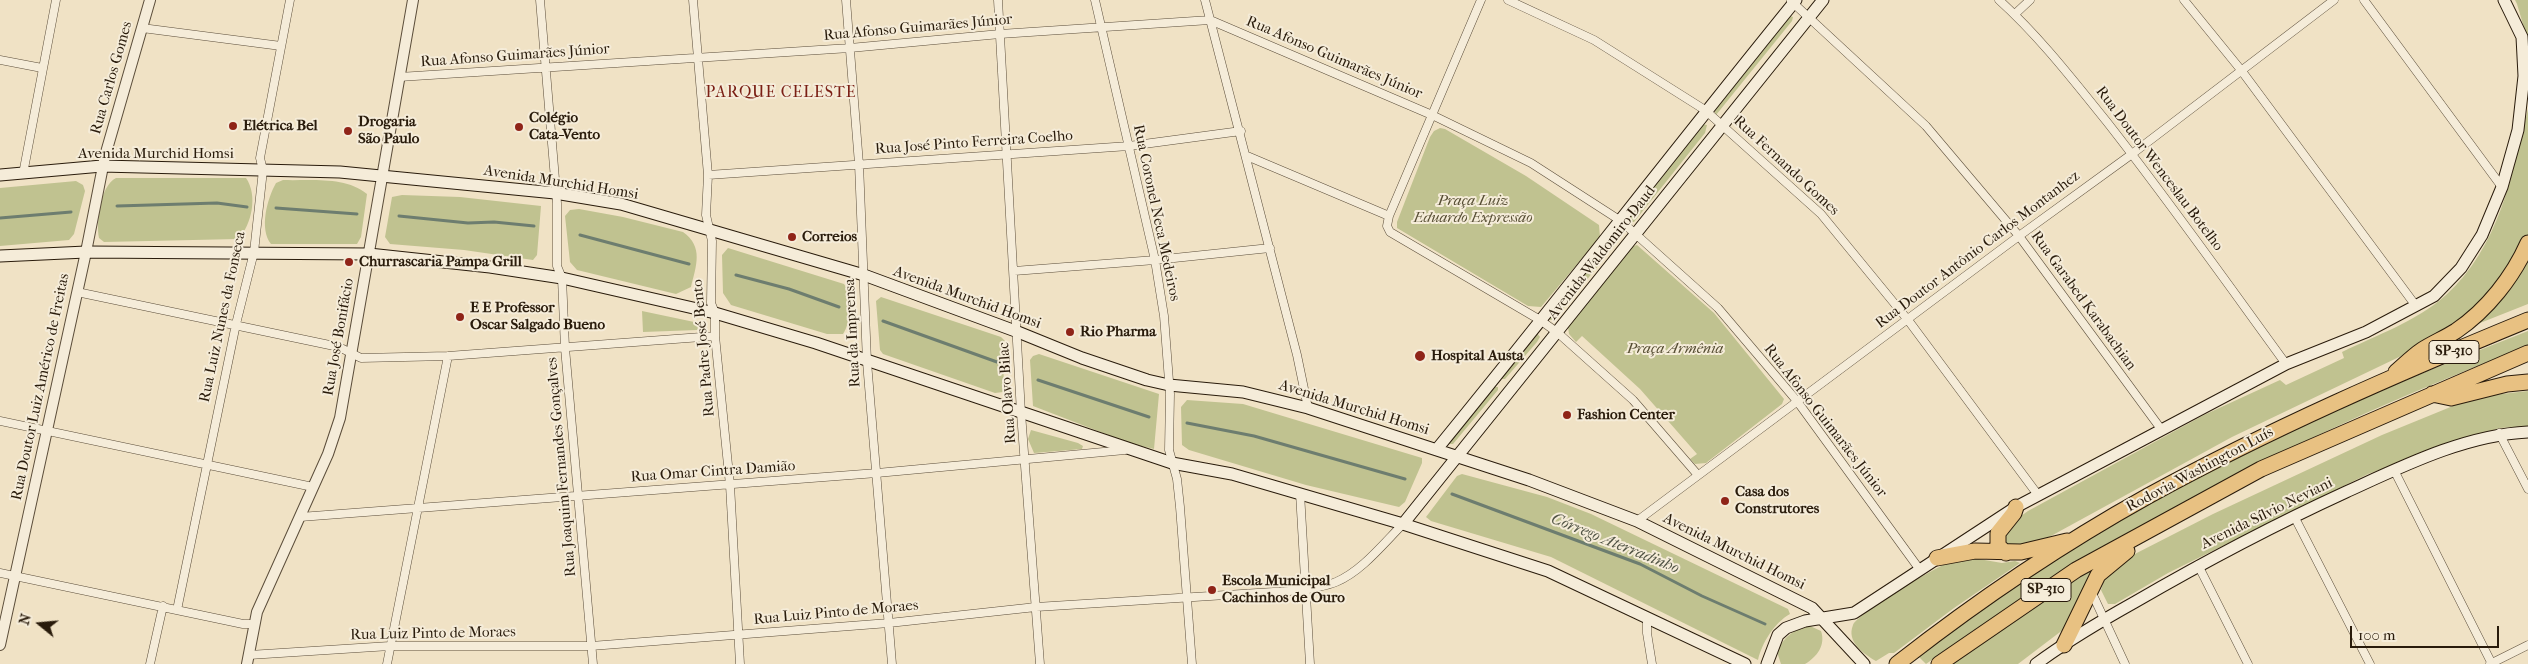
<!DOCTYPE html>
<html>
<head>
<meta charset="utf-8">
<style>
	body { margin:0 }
	#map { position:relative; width:2528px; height:664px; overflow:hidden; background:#f0e2c5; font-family:"IM FELL French Canon",serif }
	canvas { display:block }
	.north { position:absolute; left:15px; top:599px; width:50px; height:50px; -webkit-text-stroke:4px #f5ecd9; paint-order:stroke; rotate:287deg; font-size:14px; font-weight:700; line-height:20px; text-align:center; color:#291b0b }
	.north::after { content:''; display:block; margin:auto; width:18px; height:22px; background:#291b0b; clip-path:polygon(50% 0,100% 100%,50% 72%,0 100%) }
	.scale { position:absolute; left:2350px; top:626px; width:149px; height:22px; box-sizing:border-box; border:2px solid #291b0b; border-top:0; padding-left:6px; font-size:15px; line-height:18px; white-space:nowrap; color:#291b0b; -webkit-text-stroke:4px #f5ecd9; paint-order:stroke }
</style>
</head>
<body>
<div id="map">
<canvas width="2528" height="664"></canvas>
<div class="north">N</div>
<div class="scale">100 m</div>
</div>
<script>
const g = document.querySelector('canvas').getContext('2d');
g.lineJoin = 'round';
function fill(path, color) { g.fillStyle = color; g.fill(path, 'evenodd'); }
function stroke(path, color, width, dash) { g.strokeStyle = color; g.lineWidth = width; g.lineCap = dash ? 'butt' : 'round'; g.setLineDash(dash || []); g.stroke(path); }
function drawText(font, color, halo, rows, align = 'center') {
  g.font = font + ' "IM FELL French Canon",serif'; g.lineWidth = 4; g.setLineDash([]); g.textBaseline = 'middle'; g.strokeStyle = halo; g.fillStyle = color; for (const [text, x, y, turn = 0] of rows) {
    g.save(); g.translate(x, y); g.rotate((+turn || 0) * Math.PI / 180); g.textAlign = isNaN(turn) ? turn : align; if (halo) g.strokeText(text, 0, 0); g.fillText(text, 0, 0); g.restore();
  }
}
fill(new Path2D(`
	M2515 0H2528V41L2517 4Z
	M1788 15 1793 17 1792 21 1716 115 1714 110Z
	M2528 109V236L2519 256 2480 306 2420 347 2232 437 2040 542 2029 545H2004C2004 531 2017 518 2028 511L2204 415 2280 380 2286 385 2344 358 2342 352C2377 335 2417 321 2446 295 2499 247 2512 176 2528 109Z
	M1701 124 1707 125 1705 133 1634 222H1627V220Z
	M1440 128 1445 129 1526 176 1599 225 1600 237 1541 307 1528 306 1397 228V222L1430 137 1434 131Z
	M116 178H246C258 195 252 225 238 239L104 242 99 238C96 222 100 186 116 178Z
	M283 180C310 181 345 176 367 194L361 237 357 244H271C259 229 267 199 276 183Z
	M76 181 83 185 85 191 74 234 69 240 0 246V188Z
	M402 195 460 197 541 206 537 255 533 260 464 250 390 244 385 237 392 197Z
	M579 209 623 217 683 232C704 247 696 266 691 287L676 294 577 270 570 262 565 216 570 210Z
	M1616 236 1619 240 1615 245 1555 319 1550 320V318Z
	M1637 245 1714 313 1784 399 1782 404 1706 463 1695 464 1690 459 1697 454 1640 389 1582 336 1576 342 1569 334 1568 327 1631 247Z
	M728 248 844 284C852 295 851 323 843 334H827L731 305 723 293 722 255Z
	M2528 255V304L2475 325Z
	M881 297 1001 337 1005 341 1003 392 995 393 883 354 880 350 876 301Z
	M642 311 699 323 701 327 697 330 643 332Z
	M2528 331V346C2313 429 2113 528 1926 664L1917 655C2015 582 2119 518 2227 462 2324 412 2427 371 2528 331Z
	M1537 333 1540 337 1537 342 1505 379H1502L1501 377Z
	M1039 354 1159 394 1154 449 1129 443 1033 406 1030 360 1033 356Z
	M1492 387H1498V390L1453 444H1448Z
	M2528 391V426L2500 428 2467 438 2368 474 2168 573 2115 604H2108L2101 590 2104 580 2127 558 2213 514 2382 435 2475 397Z
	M1187 400 1243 404 1422 458V463L1405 502 1399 507 1306 485 1189 450 1182 445 1181 407Z
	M1031 430 1078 443 1083 446 1082 449 1034 453 1028 439Z
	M1462 474 1547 497 1591 514 1788 609 1790 614C1774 623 1762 643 1758 660L1551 557 1431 521 1426 517 1457 476Z
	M1973 558 2002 563 2015 561 2020 563 1954 608 1894 653H1889L1876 661C1864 654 1846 642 1853 625 1858 613 1938 565 1953 561 1959 559 1966 559 1973 558Z
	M2092 569 2064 629 2018 664H1952Z
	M1810 626 1821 631C1826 645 1817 657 1805 664H1781L1777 652C1783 637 1795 628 1810 626Z`), '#c0c290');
stroke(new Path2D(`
	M117 206 217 203 247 207
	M276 208 357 214
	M399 216 468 223 494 222 534 226
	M0 218 71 212
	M580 235 689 264
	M736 275 789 289 839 307
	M883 321 997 362
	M1038 380 1149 417
	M1187 423 1254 436 1405 479
	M1452 494 1640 564 1702 596 1765 624`), '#6d7d6f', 3);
const minor = new Path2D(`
	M540 0 557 203V266L562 278 565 348 593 664
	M693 0 708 175 706 215 712 241 711 303 715 313V336L730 485 740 664
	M846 0 859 164 867 362 892 664
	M998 0 1021 413 1040 664
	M1095 0 1155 260 1164 316 1170 394 1169 450 1177 479 1180 507 1192 664
	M1205 0 1297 355 1308 408
	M1508 0 1594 40 1705 110 1821 214 1908 320 2038 495
	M1999 0C2039 36 2073 80 2107 122 2169 201 2227 283 2286 364
	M2184 0 2241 70 2416 306
	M2364 0 2502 187
	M1791 1 1926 126 2019 236 2161 429
	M2015 14 2030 0
	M142 28 281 46
	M0 60 42 68
	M399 77 850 48 1000 34 1210 20 1432 115 1531 163 1621 221 1718 308 1797 401 1920 570
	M1247 156 1389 216 1387 226 1390 232 1540 320 1558 333 1633 400 1697 474
	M23 174 56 0
	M708 175 1129 146 1241 131
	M1389 216 1481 0
	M1014 271 1155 260 1270 248
	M77 292 339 347 361 358 448 356 715 336
	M0 421 313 487
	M2499 433 2528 489
	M2394 470 2492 664
	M1300 493 1310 664
	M2294 516 2370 664
	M300 517 877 473 1125 450
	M1637 521 2019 236 2132 154 2334 0
	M2198 565 2248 664
	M0 573 243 624H255
	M2091 591 2125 664
	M177 610 236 324 254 252 263 170 260 158 290 0
	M1647 617V633L1652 664
	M249 655 390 646H591L889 623 1036 607 1305 590C1315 587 1327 586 1336 582 1362 571 1383 544 1403 524
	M150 664 163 606
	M387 664 448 356
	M2490 664 2528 645`);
const tertiary = new Path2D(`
	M0 645 86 252 105 156 150 0
	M247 664 257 612 328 454 340 418 413 0`);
const secondary = new Path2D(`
	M0 175 102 166 340 172 555 193 621 204 864 275 1018 332 1082 358 1147 380 1169 385 1243 392 1308 408 1529 480 1637 521 1812 608 1864 664
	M0 256 86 252 369 254 490 267 562 278 715 313 816 343 1172 463 1232 474 1403 524 1548 571 1745 664
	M1437 449C1558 301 1675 149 1796 0
	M1403 524 1823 0
	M1767 664 1778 635 1786 628 1805 621 1854 613 2016 507 2286 364 2366 332 2434 296 2461 268 2482 235 2502 187 2518 130 2524 76 2522 37 2504 0
	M2036 664C2067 641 2101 621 2135 602 2204 562 2274 525 2346 492 2403 466 2465 435 2528 432`);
const motorway = new Path2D(`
	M2396 372C2404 365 2413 356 2422 350 2433 343 2445 338 2456 331 2487 310 2513 277 2528 243
	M2432 394 2451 398 2507 384 2528 382
	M2006 553 1998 546V533L2014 513 2016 507
	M1937 558 1975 551 2021 552 2067 541
	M2064 645 2098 575 2127 551
	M1897 664C1976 602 2060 545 2148 496 2270 429 2399 373 2528 320
	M1939 664 2076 570 2261 469 2528 353`);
stroke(minor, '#5b4d3a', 9);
stroke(tertiary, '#5b4d3a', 12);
stroke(secondary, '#291b0b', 13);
stroke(motorway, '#291b0b', 17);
stroke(minor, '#f5ecd9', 8);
stroke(tertiary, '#f5ecd9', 10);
stroke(secondary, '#f5ecd9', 11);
stroke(motorway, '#e8c182', 15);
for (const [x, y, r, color] of [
	[233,126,5,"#8f2418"],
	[519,127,5,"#8f2418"],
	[348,131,5,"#8f2418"],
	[792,237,5,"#8f2418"],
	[349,262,5,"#8f2418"],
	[460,317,5,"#8f2418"],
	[1070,332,5,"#8f2418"],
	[1420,356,6,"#8f2418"],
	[1567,415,5,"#8f2418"],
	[1725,501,5,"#8f2418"],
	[1212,590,5,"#8f2418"]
]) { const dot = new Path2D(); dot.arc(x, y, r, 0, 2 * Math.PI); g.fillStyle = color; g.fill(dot); stroke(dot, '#f5ecd9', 2); }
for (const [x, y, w] of [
	[2454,352,50],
	[2046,590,50]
]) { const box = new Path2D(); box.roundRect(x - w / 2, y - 11.5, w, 23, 4); g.fillStyle = '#f5ecd9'; g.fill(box); stroke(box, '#291b0b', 1); }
drawText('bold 14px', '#291b0b', null, [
	["SP-310",2454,352],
	["SP-310",2046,590]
]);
drawText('15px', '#291b0b', '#f5ecd9', [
	["Rua Afonso Guimarães Júnior",918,28,-5],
	["Rua Afonso Guimarães Júnior",515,56,-4],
	["Rua Afonso Guimarães Júnior",1334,58,23],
	["Rua Carlos Gomes",112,78,-74],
	["Rua José Pinto Ferreira Coelho",974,143,-4],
	["Avenida Murchid Homsi",156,154],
	["Rua Fernando Gomes",1786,166,43],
	["Rua Doutor Wenceslau Botelho",2159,169,53],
	["Avenida Murchid Homsi",561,183,9],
	["Rua Coronel Neca Medeiros",1156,213,78],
	["Rua Doutor Antônio Carlos Montanhez",1978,250,-37],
	["Avenida Waldomiro Daud",1602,253,-52],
	["Avenida Murchid Homsi",967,298,20],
	["Rua Garabed Karabachian",2083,301,54],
	["Rua Luiz Nunes da Fonseca",223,317,-78],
	["Rua da Imprensa",853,333,-93],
	["Rua José Bonifácio",339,337,-80],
	["Rua Padre José Bento",704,348,-95],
	["Rua Doutor Luiz Américo de Freitas",41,387,-78],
	["Rua Olavo Bilac",1008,393,-94],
	["Avenida Murchid Homsi",1354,408,17],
	["Rua Afonso Guimarães Júnior",1825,421,52],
	["Rua Joaquim Fernandes Gonçalves",562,467,-95],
	["Rodovia Washington Luís",2200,470,-28],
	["Rua Omar Cintra Damião",713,472,-4],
	["Avenida Sílvio Neviani",2267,514,-26],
	["Avenida Murchid Homsi",1734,552,26],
	["Rua Luiz Pinto de Moraes",836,613,-5],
	["Rua Luiz Pinto de Moraes",433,634,-1]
]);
drawText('bold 15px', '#291b0b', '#f5ecd9', [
	["Colégio",529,118],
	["Cata-Vento",529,135],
	["Drogaria",358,122],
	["São Paulo",358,139],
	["Elétrica Bel",243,126],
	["Correios",802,237],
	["Churrascaria Pampa Grill",359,262],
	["E E Professor",470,308],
	["Oscar Salgado Bueno",470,325],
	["Rio Pharma",1080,332],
	["Hospital Austa",1431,356],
	["Fashion Center",1577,415],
	["Casa dos",1735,492],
	["Construtores",1735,509],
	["Escola Municipal",1222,581],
	["Cachinhos de Ouro",1222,598]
], 'left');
drawText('italic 15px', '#564d33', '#f5ecd9', [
	["Praça Luiz",1473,201],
	["Eduardo Expressão",1473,218],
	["Praça Armênia",1675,349]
]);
g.letterSpacing = '1px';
drawText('16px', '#7a1f14', '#f5ecd9', [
	["PARQUE CELESTE",781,93]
]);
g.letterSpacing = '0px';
drawText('italic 16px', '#515445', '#f5ecd9', [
	["Córrego Aterradinho",1615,544,22]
]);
</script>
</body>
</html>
